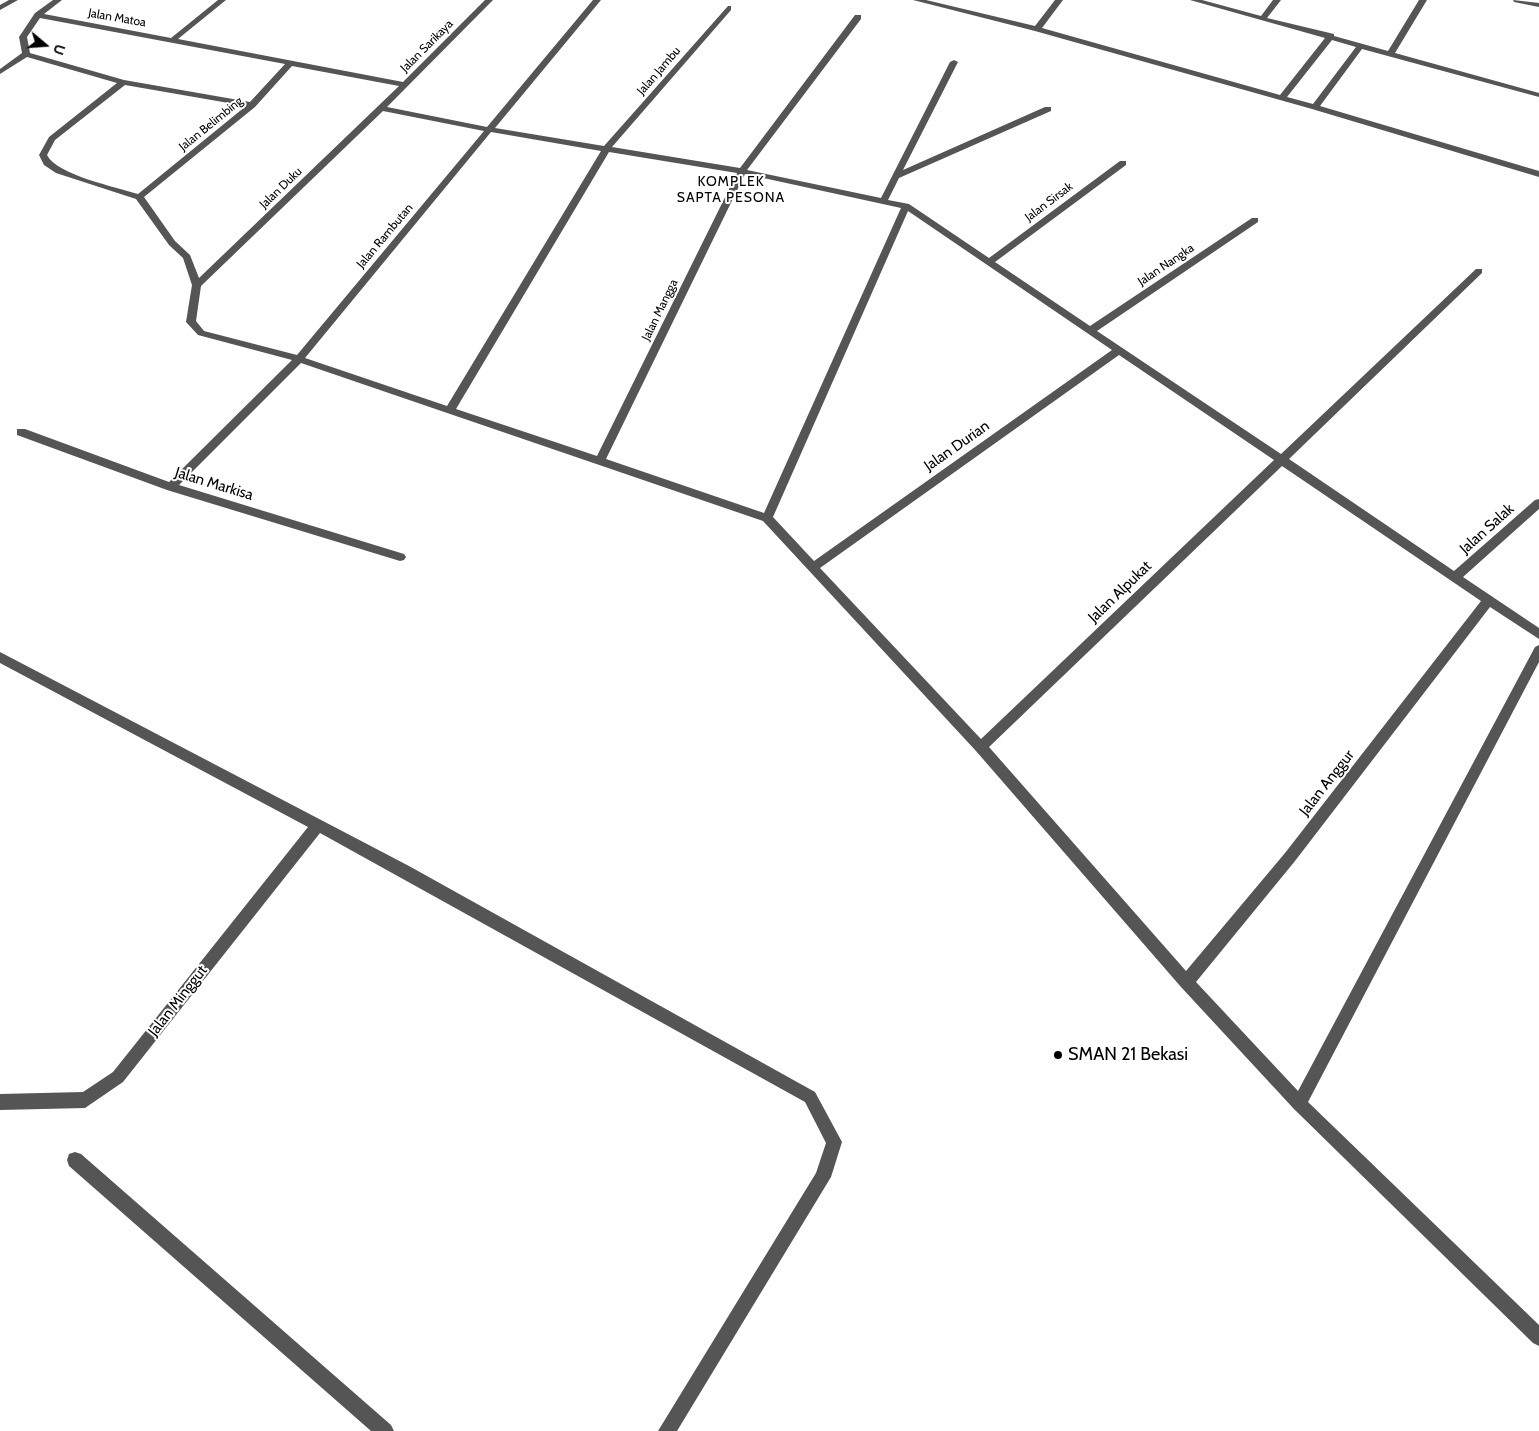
<!DOCTYPE html>
<html>
<head>
<meta charset="utf-8">
<style>
	body { margin:0 }
	#map { position:relative; width:1539px; height:1431px; overflow:hidden; background:#fff; font-family:Cabin,sans-serif }
	canvas { display:block }
	.north { position:absolute; left:20px; top:20px; width:50px; height:50px; -webkit-text-stroke:4px #fff; paint-order:stroke; rotate:108deg; font-size:14px; font-weight:700; line-height:20px; text-align:center; color:#000 }
	.north::after { content:''; display:block; margin:auto; width:18px; height:22px; background:#000; clip-path:polygon(50% 0,100% 100%,50% 72%,0 100%) }
</style>
</head>
<body>
<div id="map">
<canvas width="1539" height="1431"></canvas>
<div class="north">U</div>
</div>
<script>
const g = document.querySelector('canvas').getContext('2d');
g.lineJoin = 'round';
function fill(path, color) { g.fillStyle = color; g.fill(path, 'evenodd'); }
function stroke(path, color, width, dash) { g.strokeStyle = color; g.lineWidth = width; g.lineCap = dash ? 'butt' : 'round'; g.setLineDash(dash || []); g.stroke(path); }
function drawText(font, color, halo, rows, align = 'center') {
  g.font = font + ' Cabin,sans-serif'; g.lineWidth = 4; g.setLineDash([]); g.textBaseline = 'middle'; g.strokeStyle = halo; g.fillStyle = color; for (const [text, x, y, turn = 0] of rows) {
    g.save(); g.translate(x, y); g.rotate((+turn || 0) * Math.PI / 180); g.textAlign = isNaN(turn) ? turn : align; if (halo) g.strokeText(text, 0, 0); g.fillText(text, 0, 0); g.restore();
  }
}
fill(new Path2D(`
	M9 0H18L0 10V5Z
	M53 0H62L44 14 171 38 218 0H226L178 39 403 82 485 0H493L387 107 487 127 593 0H601L495 128 604 146 728 6H731V10L612 147 740 168 855 15H861V19L747 170 881 198 950 62 954 60 958 62 903 170 1045 107H1051V111L899 178 888 200 909 204 989 258 1120 161H1126V165L995 262 1090 326 1252 218H1258V222L1097 331 1281 454 1476 269H1482V273L1289 459 1454 571 1535 500 1539 499V509L1463 577 1539 628V639L1490 607 1295 861 1196 982 1298 1091 1535 647 1539 645V662L1308 1102 1539 1325V1346L1533 1343 1294 1109 1181 987 976 751 763 521 301 363 179 485 404 554 406 557 404 560 400 561 167 490 17 435V429H25L169 482 292 360 198 335 186 322 192 285 183 258 169 245 136 199 56 173 44 165 39 155 49 137 117 83 27 57 0 74V69L22 53 19 37 35 13ZM40 18 285 64 250 102 124 80 30 53 27 37ZM292 66 399 86 199 278 190 255 175 241 144 197 255 107ZM125 85 246 106 138 194C116 187 57 175 47 155L55 140ZM383 111 484 131 297 355 204 331 196 321 201 286ZM491 132 601 151 447 406 305 358ZM609 152 737 173 597 456 456 409ZM745 174 901 208 764 513 606 459ZM908 211 1112 350 814 561 773 517ZM1119 355 1274 460 981 739 820 568ZM1282 466 1481 601 1285 853 1186 971 989 747Z
	M913 0H926L1035 26 1055 0H1063L1042 28 1280 95 1325 38 1190 0H1202L1261 16 1273 0H1281L1267 18 1334 34V36L1388 51 1419 0H1427L1395 53 1539 93V97L1362 49 1320 106 1539 171V177L1312 109 1035 31ZM1332 40 1356 47 1313 104 1287 97Z
	M1513 0 1539 3V7L1514 2Z
	M0 652 409 866 815 1092 842 1142 831 1177 677 1431H658L816 1173 826 1143 805 1102 320 833 123 1082 85 1108 0 1110V1094L83 1092 113 1072 308 827 0 663Z
	M75 1152 81 1154 391 1425 394 1431H371L69 1166 67 1160 69 1154Z`), '#555');
for (const [x, y, r, color] of [
	[1058,1055,5,"#000"]
]) { const dot = new Path2D(); dot.arc(x, y, r, 0, 2 * Math.PI); g.fillStyle = color; g.fill(dot); stroke(dot, '#fff', 2); }
drawText('12px', '#000', '#fff', [
	["Jalan Matoa",117,18,10],
	["Jalan Sarikaya",427,46,-45],
	["Jalan Jambu",659,71,-49],
	["Jalan Belimbing",211,124,-39],
	["Jalan Duku",281,188,-44],
	["Jalan Sirsak",1049,202,-37],
	["Jalan Rambutan",385,236,-50],
	["Jalan Nangka",1166,265,-34],
	["Jalan Mangga",660,310,-64]
]);
g.letterSpacing = '1px';
drawText('14px', '#000', '#fff', [
	["KOMPLEK",731,182],
	["SAPTA PESONA",731,198]
]);
g.letterSpacing = '0px';
drawText('15px', '#000', '#fff', [
	["Jalan Durian",957,446,-35],
	["Jalan Markisa",214,484,17],
	["Jalan Salak",1487,529,-42],
	["Jalan Alpukat",1120,592,-44],
	["Jalan Anggur",1327,783,-52],
	["Jalan Minggut",178,1001,-52]
]);
drawText('18px', '#000', '#fff', [
	["SMAN 21 Bekasi",1068,1055]
], 'left');
</script>
</body>
</html>
